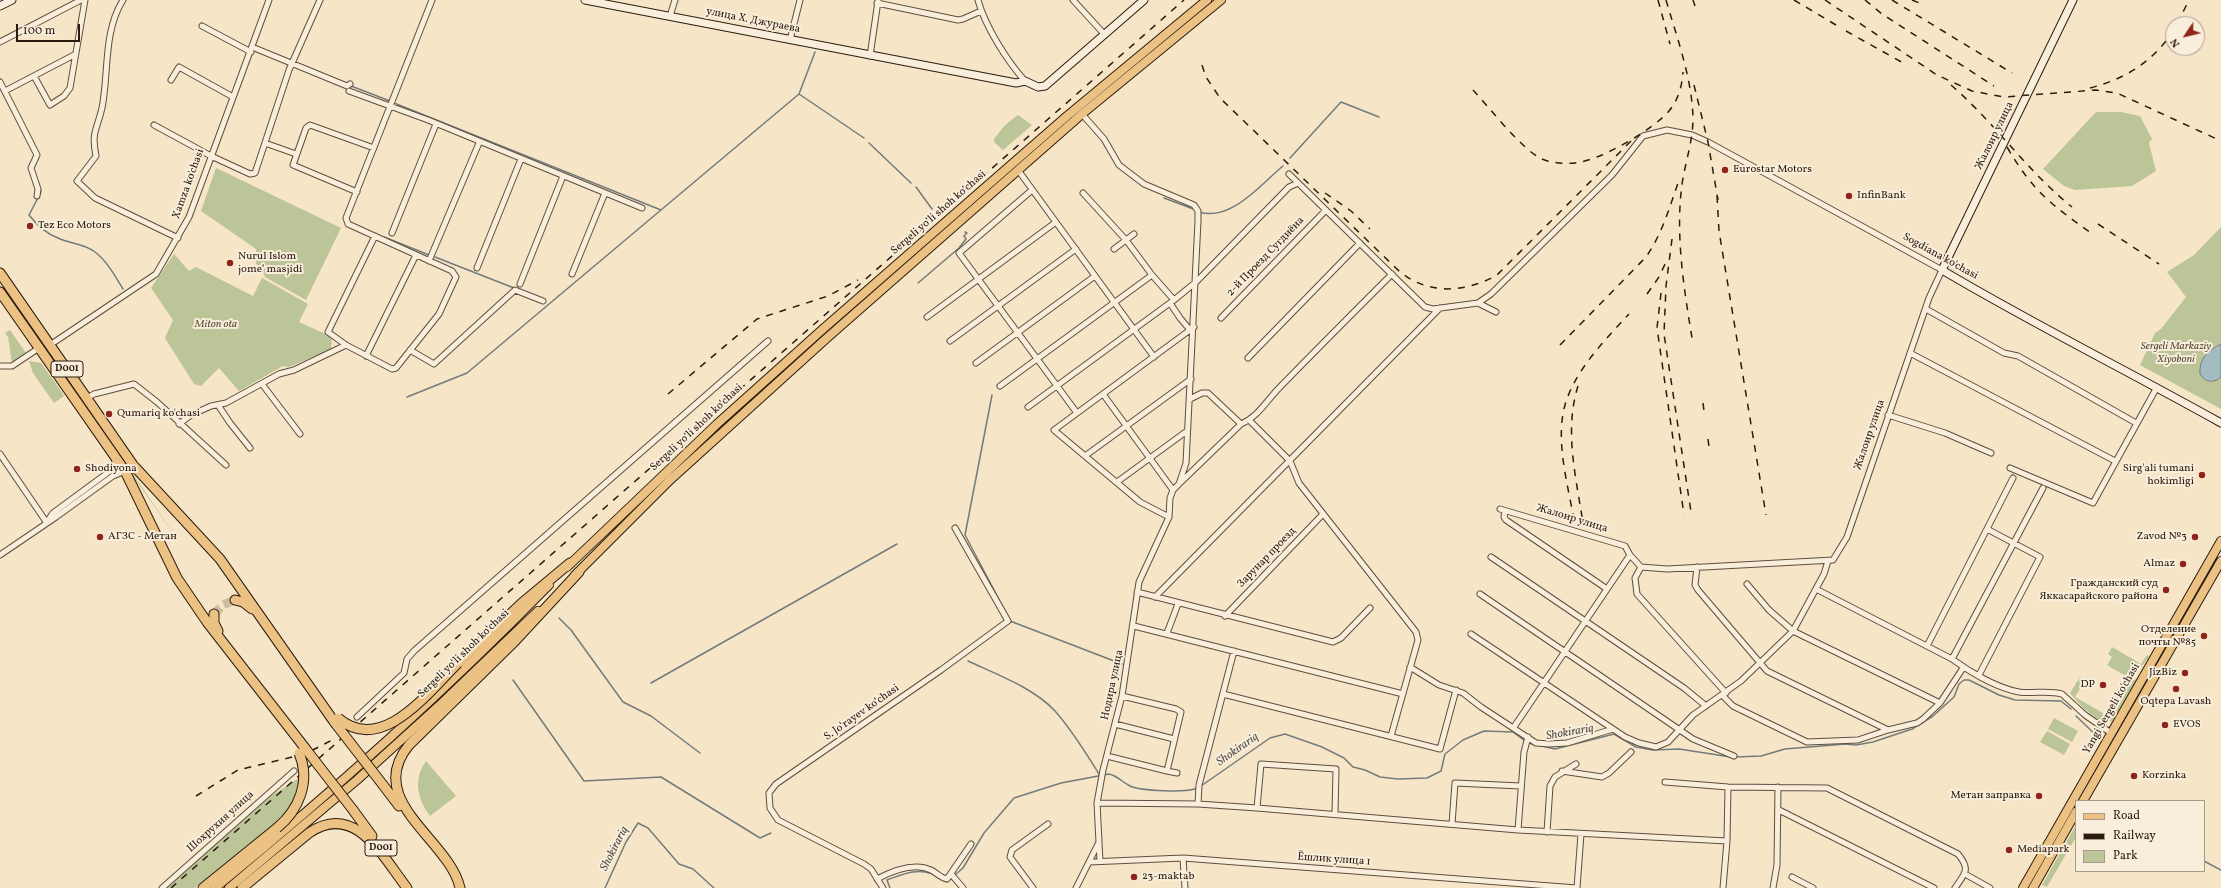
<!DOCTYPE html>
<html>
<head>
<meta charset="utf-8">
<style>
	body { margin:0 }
	#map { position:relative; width:2221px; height:888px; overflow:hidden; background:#f6e5c7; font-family:Vollkorn,serif }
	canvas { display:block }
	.legend { position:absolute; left:2075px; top:800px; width:130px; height:72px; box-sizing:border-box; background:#f9eedb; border:1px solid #a79a89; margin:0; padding:5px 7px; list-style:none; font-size:12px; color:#2b1b0f }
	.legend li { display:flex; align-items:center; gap:8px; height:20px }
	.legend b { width:20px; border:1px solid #a79a89 }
	.north { position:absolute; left:2165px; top:16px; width:40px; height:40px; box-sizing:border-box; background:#f9eedb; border:1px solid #a79a89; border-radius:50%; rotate:235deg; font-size:11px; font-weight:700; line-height:16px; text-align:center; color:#2b1b0f }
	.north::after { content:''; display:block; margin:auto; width:14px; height:18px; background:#8f2418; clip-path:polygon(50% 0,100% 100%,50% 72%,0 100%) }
	.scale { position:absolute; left:16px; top:24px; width:64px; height:18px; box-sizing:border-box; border:2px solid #2b1b0f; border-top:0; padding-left:5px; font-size:12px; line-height:14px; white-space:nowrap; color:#2b1b0f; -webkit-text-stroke:3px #f9eedb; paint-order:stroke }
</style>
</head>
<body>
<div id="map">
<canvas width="2221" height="888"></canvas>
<ul class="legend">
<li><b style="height:5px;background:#ebc284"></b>Road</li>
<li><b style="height:5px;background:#2b1b0f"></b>Railway</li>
<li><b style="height:11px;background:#bbc597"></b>Park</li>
</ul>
<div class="north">N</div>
<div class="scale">100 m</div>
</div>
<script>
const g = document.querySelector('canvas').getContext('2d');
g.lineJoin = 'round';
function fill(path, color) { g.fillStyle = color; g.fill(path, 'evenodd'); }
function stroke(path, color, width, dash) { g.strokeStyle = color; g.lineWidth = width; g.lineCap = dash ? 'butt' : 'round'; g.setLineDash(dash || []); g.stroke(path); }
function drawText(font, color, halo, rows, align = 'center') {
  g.font = font + ' Vollkorn,serif'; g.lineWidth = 4; g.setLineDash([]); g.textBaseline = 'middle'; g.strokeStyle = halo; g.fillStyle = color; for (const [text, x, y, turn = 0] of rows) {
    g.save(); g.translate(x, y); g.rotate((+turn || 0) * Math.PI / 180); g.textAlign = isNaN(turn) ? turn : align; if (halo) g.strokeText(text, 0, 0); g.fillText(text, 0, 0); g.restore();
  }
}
fill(new Path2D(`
	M2096 112H2121L2140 116 2152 139 2149 143 2156 171 2132 186 2075 190 2064 186 2043 169Z
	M1018 115 1032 125 1003 150 994 142V139L1005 125Z
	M216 168 341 228 306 300 265 277 262 268 256 264V249L201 211Z
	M2221 227V344L2211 349 2207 381 2212 382 2221 377V409L2140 365 2155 333 2161 329 2186 297 2167 272 2194 255Z
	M174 254 189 271 196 267 253 296 262 278 308 304 299 322 332 337 331 349 289 367 283 366 239 391 219 368 201 386 194 384 165 338 173 320 151 288Z
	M27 323H29L181 544 26 325Z
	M10 330 26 353 12 363 8 337 5 333Z
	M29 361 41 363 61 391 64 396 54 403 33 373Z
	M2112 647 2141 664 2147 655 2149 657 2137 672 2124 675 2107 665 2112 657 2108 654Z
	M2155 662 2157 664 2101 761 2099 760Z
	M2080 677 2085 681 2075 697 2103 713 2105 725 2083 708 2070 693Z
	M2137 679 2111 723 2107 708 2121 683Z
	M2054 718 2078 731 2072 742 2048 729Z
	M2047 731 2070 744 2064 755 2040 742Z
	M426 761 456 796 430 816C417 798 413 780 426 761Z
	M299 778 294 802 279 821 195 888H166L271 796Z
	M2076 825V837L2047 887 2042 885Z`), '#bbc597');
const water = new Path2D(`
	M2221 344V377C2213 384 2205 382 2200 374 2199 358 2208 351 2221 344Z`);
fill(water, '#a3bcc1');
stroke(water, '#737c7a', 1);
stroke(new Path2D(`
	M351 86 390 101
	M799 94 864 138
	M394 103 661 210
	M869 143 911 183
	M1290 158 1341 102 1379 117
	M916 187 932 209
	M40 188 41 192 29 215C37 225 46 234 58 238 70 244 83 243 95 252 107 261 115 276 123 289
	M1164 198 1196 210
	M1199 212C1231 222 1261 184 1283 166
	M384 237 429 255
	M435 257 514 288
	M918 283 959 248 966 239 964 236 967 233 965 232
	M992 395 965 535 1003 607
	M407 397 467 373 799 94 815 52
	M559 618 571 630 623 702 651 716 700 753
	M1010 621 1122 664
	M968 661C996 674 1034 688 1055 711 1072 730 1086 753 1099 774
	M513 680 584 781 661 777 760 838 771 833
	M651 683 897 544
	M2076 716 2099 738
	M1528 743 1555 749 1614 734 1636 747 1653 750 1679 749 1731 757
	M1735 757 1761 756 1785 749 1845 744 1856 745 1873 742 1912 729 1933 716 1954 697 1959 684 1964 680H1969L1999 695 2015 700 2061 701 2071 709
	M1201 786 1270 738 1285 734 1322 747 1344 758 1353 767 1365 770 1380 777 1398 779 1427 778 1441 771 1445 754 1463 740 1484 731 1513 732 1525 741
	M2204 861 2221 870
	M955 875 963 868 984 833 1014 798 1061 783 1109 774C1118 776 1122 782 1130 786 1141 791 1186 793 1198 788
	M945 880 947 882 952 878
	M605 888 626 842 638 823 648 828 679 864 693 869 714 888
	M890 888 887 880C904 874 915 868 933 874`), '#737c7a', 1.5);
stroke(new Path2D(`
	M214 614 223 605 235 600`), '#cdbda2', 9, [9, 4.5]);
const street = new Path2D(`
	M123 0C103 32 109 73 102 108 97 130 91 132 96 156L77 181 95 198 178 238
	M978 0C985 26 1007 61 1025 81
	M1073 0 1105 35
	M877 3 958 20 963 19 981 11
	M670 16 675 0
	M202 26 251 52
	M790 40 800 0
	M0 42 81 0
	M252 47 347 86 350 84
	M870 56 878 1
	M34 76 50 105 64 96 70 88 85 0
	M171 80 179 67 233 97
	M0 82 37 155 31 168 38 189 37 196
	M5 91 74 55
	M349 91 428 120 642 208
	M154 125 211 156 250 174 255 173 289 70 320 0
	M265 143 296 154
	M1018 170 1154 357
	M1289 174 1425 307 1433 309 1478 303 1496 312
	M1032 190 959 253 1077 413
	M357 192 293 165 306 128 310 125 374 148
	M392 233 436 124
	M375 236 328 332 346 345 392 369 396 368 439 314 456 277 452 271 348 224 346 218 432 0
	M1114 249 1134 234
	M429 261 479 143
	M477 268 521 159
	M572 274 605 193
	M1152 275 1174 300
	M520 284 563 176
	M1170 303 1180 318 1190 330
	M1478 303 1491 294 1612 175 1643 136 1667 130 1692 135 1708 142 1942 270 1929 298 1847 537 1833 560 1667 569 1641 567 1630 555 1625 546 1500 509
	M1926 309 2004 353 2018 356 2136 423
	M927 317 1056 222
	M1221 318 1326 210
	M950 341 1076 249
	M50 345 156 274 189 217 269 0
	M410 350 434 364 515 290 543 301
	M1910 353 2115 461
	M366 356 416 255
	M1248 358 1360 243
	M976 363 1095 276
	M0 366H12L39 348
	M262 384 300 434
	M1000 386 1152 275 1126 240 1083 193
	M1103 394 1173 490
	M87 398 94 394 134 384 157 402 226 465
	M1190 399 1202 393H1208L1241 424
	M218 405 230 423 250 448
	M1028 407 1174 300 1196 282 1289 187 1298 183
	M1888 415 1945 433 1991 453
	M1249 420 1290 461 1299 483 1416 632 1418 640 1391 736
	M179 424 191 415 211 406 226 403 279 374 294 370 346 345
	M0 454 47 523
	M1085 456 1054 430 1194 327
	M2010 468 2093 503 2157 387
	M1117 482 1187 431
	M1181 482 1241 424C1258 417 1267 400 1280 387 1317 349 1354 312 1392 274
	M1505 511 1504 517 1506 520 1607 589
	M1169 517 1140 502 1085 456 1191 379
	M47 522 53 513 110 471 115 465V459
	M0 555 56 517 113 476 125 471
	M1491 557 1684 688 1706 706
	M1641 567 1635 578 1637 594 1726 693
	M1697 567 1695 585 1698 590 1767 671 1888 730 1917 723 1923 719 1940 703 1963 668
	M1747 584 1769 610 1793 631 1940 703
	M1816 589 1952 659C1970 672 1997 688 2019 692 2033 694 2048 690 2062 694L2085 715 2111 733
	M1137 592 1333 642 1341 638 1370 608
	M1480 594 1693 739 1734 756
	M1155 597 1440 308
	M1225 616 1323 514
	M1134 626 1403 694
	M1167 633 1178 604
	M1471 634 1625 737 1639 743 1656 747 1668 742 1693 715 1741 681 1793 631 1824 574 1828 561
	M1927 646 2013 478
	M1952 659 2043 488
	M1410 667 1439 685 1463 693 1481 707 1536 743 1549 744 1567 743 1613 729
	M1979 675 2040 557 1987 529
	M1223 694 1440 749 1456 690
	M1722 695 1733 706 1807 742 1858 740 1888 730
	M357 717 404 673 407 659 414 651 768 341
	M1115 724 1174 739
	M1514 727 1630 555
	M1107 756 1167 771 1181 712 1176 709 1122 696
	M1167 771 1177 773
	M1562 771 1602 777 1609 773 1631 752
	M1665 782 1728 787 1827 788 1958 854C1971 870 1965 873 1955 888
	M1097 803 1198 804 1257 808 1518 830 1727 841
	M1198 804 1199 785 1234 651
	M1257 808 1261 764 1336 769 1335 814
	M1779 810 1934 888
	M1452 824 1455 783 1521 786
	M1518 830 1524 752 1528 737
	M1547 832 1550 786 1555 777 1576 764
	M1099 843 1100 861
	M1183 858 1185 888
	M1089 862 1183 858 1577 888 1581 834
	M951 874 963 888
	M1965 874 1990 888
	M1792 877 1813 888
	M877 879C892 871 914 862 931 870 937 873 941 878 947 879L971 844
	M162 888 294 771
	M883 888 871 869 864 864 778 820 770 808 769 793 776 784 941 670 1008 621 955 528
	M1033 888 1010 857 1012 850 1048 824
	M1076 888 1099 842 1097 803 1103 770 1122 696 1139 582 1169 517 1170 498 1173 490 1179 484 1186 463 1198 221V211L1194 205 1144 184 1119 165 1104 139 1082 114
	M1723 888 1727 841 1728 787
	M1773 888 1777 865 1778 787`);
const secondary = new Path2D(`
	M585 0 1016 83 1025 81 1038 87 1045 86 1144 0
	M2073 0 1942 270C2033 324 2128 371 2221 423
	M0 6 12 0`);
const primary = new Path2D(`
	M567 567 717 424 823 329 1067 116 1207 0
	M575 575 670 480 828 337 1082 114 1221 0
	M2083 801 2221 561
	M215 888C332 793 443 693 549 585
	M229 888 357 780 442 703 538 611
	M2023 888 2221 541
	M2033 888 2076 812`);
const highway = new Path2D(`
	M0 273 133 465 220 559 335 723
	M0 292 125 471 177 578 207 622 305 748
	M235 600 243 602 252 609
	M214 614V623L218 631
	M458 663 522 603 570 563
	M383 785 399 806
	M353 810 372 836
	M203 888 277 828
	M242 888 309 833C355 801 383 857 407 888
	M460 888C450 840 363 801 409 745L515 641 579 572`);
stroke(street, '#5e4e3d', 7);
stroke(secondary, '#2b1b0f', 9);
stroke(primary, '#2b1b0f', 10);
stroke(highway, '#2b1b0f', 11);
stroke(street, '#f9eedb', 5);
stroke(secondary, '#f9eedb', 7);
stroke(primary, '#ebc284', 8);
stroke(highway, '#ebc284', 9);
stroke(new Path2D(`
	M1658 0 1670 44
	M1666 0C1677 38 1692 78 1693 118 1693 144 1683 168 1681 193 1676 243 1685 295 1693 344
	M1693 0 1695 6
	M1794 0 1836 25
	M1825 0 1937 75 1972 91 2004 97 2096 90 2117 93 2221 141
	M1865 0 1882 14 1994 86
	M1892 0 2012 73
	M1912 0 1922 4
	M2177 24 2189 0
	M1846 31 1905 64
	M1202 65 1206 77 1220 98 1400 272C1429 295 1465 293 1497 275L1636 136
	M1694 85 1708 142 1718 200
	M1951 85C1995 123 2027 171 2072 207
	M2090 88C2125 79 2153 62 2173 31
	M1473 90C1489 107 1522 150 1542 159 1552 163 1564 164 1575 163 1599 161 1653 130 1669 111 1678 100 1682 87 1683 72
	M2007 147C2033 192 2053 206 2094 235
	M1325 193 1351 211 1370 229
	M1717 196 1719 231 1766 515
	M2098 224 2159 264
	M1672 239 1666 286 1664 334 1691 512
	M1661 293 1657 328 1684 515
	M1647 294 1659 277 1666 262
	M1560 345 1646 257C1662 234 1669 209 1678 183
	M1578 386C1564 431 1576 477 1583 523
	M668 394 757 319 828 296 858 280
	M1703 403 1704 411
	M1708 439 1709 447
	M1574 520C1568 485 1555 441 1565 405 1575 370 1605 340 1629 314
	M196 796 238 770 305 754 336 738
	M171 888 1184 0`), '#2b1b0f', 1.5, [7, 7]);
const highwayBridge = new Path2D(`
	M338 718C382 756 429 691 458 663
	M335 723 383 785
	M305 748 353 810
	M277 828C299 810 311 781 299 753`);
stroke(highwayBridge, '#2b1b0f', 11, []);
stroke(highwayBridge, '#ebc284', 9);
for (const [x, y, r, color] of [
	[1725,170,4,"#8f2418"],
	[1849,196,4,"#8f2418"],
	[30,226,4,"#8f2418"],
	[230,263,4,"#8f2418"],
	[109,414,4,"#8f2418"],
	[77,469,4,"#8f2418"],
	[2202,475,4,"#8f2418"],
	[100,537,4,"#8f2418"],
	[2195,537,4,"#8f2418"],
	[2183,564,4,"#8f2418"],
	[2166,590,4,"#8f2418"],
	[2204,636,4,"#8f2418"],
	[2185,673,4,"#8f2418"],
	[2103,685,4,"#8f2418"],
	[2176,689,4,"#8f2418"],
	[2165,725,4,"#8f2418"],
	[2134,776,4,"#8f2418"],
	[2039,796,4,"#8f2418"],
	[2009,850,4,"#8f2418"],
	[1134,877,4,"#8f2418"]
]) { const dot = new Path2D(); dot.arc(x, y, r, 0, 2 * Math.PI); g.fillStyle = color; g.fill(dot); stroke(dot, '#f9eedb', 1.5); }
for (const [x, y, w] of [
	[67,369,32],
	[381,848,32]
]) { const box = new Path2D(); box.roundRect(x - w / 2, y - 8, w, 16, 3); g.fillStyle = '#f9eedb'; g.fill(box); stroke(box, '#2b1b0f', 1); }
drawText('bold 10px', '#2b1b0f', null, [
	["D001",67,369],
	["D001",381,848]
]);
drawText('11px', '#2b1b0f', '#f9eedb', [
	["улица Х. Джураева",753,21,11],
	["Жалоир улица",1995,136,-64],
	["Xamza ko'chasi",189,184,-70],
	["Sergeli yo‘li shoh ko‘chasi",939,213,-41],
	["2-й Проезд Сугдиёна",1266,257,-46],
	["Sogdiana ko'chasi",1940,257,29],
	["Sergeli yo‘li shoh ko‘chasi",697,428,-43],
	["Жалоир улица",1870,435,-71],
	["Жалоир улица",1572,519,17],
	["Зарунар проезд",1267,558,-46],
	["Sergeli yo‘li shoh ko‘chasi",464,654,-44],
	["Нодира улица",1113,685,-78],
	["Yangi Sergeli ko'chasi",2112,709,-60],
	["S. Joʻrayev koʻchasi",862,713,-35],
	["Шохрухия улица",221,822,-42],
	["Ёшлик улица 1",1334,860,4]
]);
drawText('11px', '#2b1b0f', '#f9eedb', [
	["Eurostar Motors",1733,170],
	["InfinBank",1857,196],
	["Tez Eco Motors",38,226],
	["Nurul Islom",238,257],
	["jome’ masjidi",238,270],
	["Qumariq ko'chasi",117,414],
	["Shodiyona",85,469],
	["Sirg'ali tumani",2194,469,"right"],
	["hokimligi",2194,482,"right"],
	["АГЗС - Метан",108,537],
	["Zavod №3",2187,537,"right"],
	["Almaz",2175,564,"right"],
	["Гражданский суд",2158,584,"right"],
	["Яккасарайского района",2158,597,"right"],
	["Отделение",2196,630,"right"],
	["почты №85",2196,643,"right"],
	["JizBiz",2177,673,"right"],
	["DP",2095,685,"right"],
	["Oqtepa Lavash",2176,702,"center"],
	["EVOS",2173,725],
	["Korzinka",2142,776],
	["Метан заправка",2031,796,"right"],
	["Mediapark",2017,850],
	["23-maktab",1142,877]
], 'left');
drawText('italic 11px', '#564e38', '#f9eedb', [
	["Miton ota",216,325],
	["Sergeli Markaziy",2176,347],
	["Xiyoboni",2176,360]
]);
drawText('italic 12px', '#55534d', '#f9eedb', [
	["Shokirariq",1570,733,-10],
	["Shokirariq",1238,750,-35],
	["Shokirariq",615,849,-63]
]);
</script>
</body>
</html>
